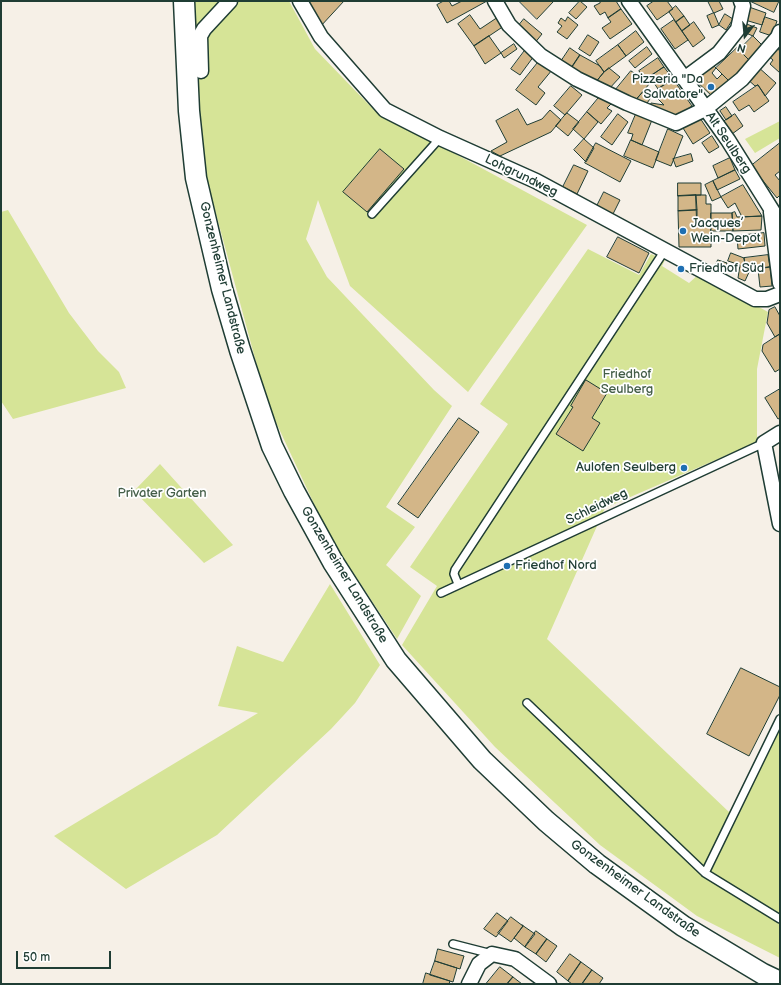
<!DOCTYPE html>
<html>
<head>
<meta charset="utf-8">
<style>
	body { margin:0 }
	#map { position:relative; width:781px; height:985px; overflow:hidden; background:#f6f0e7; font-family:"Balsamiq Sans",sans-serif }
	canvas { display:block }
	.frame { position:absolute; inset:0; border:2px solid #1f3d34; pointer-events:none }
	.north { position:absolute; left:725px; top:16px; width:40px; height:40px; -webkit-text-stroke:3px #fff; paint-order:stroke; rotate:196deg; font-size:11px; font-weight:700; line-height:16px; text-align:center; color:#1f3d34 }
	.north::after { content:''; display:block; margin:auto; width:14px; height:18px; background:#1f3d34; clip-path:polygon(50% 0,100% 100%,50% 72%,0 100%) }
	.scale { position:absolute; left:16px; top:951px; width:95px; height:18px; box-sizing:border-box; border:2px solid #1f3d34; border-top:0; padding-left:5px; font-size:12px; line-height:14px; white-space:nowrap; color:#1f3d34; -webkit-text-stroke:3px #fff; paint-order:stroke }
</style>
</head>
<body>
<div id="map">
<canvas width="781" height="985"></canvas>
<div class="frame"></div>
<div class="north">N</div>
<div class="scale">50 m</div>
</div>
<script>
const g = document.querySelector('canvas').getContext('2d');
g.lineJoin = 'round';
function fill(path, color) { g.fillStyle = color; g.fill(path, 'evenodd'); }
function stroke(path, color, width, dash) { g.strokeStyle = color; g.lineWidth = width; g.lineCap = dash ? 'butt' : 'round'; g.setLineDash(dash || []); g.stroke(path); }
function drawText(font, color, halo, rows, align = 'center') {
  g.font = font + ' "Balsamiq Sans",sans-serif'; g.lineWidth = 3.5; g.setLineDash([]); g.textBaseline = 'middle'; g.strokeStyle = halo; g.fillStyle = color; for (const [text, x, y, turn = 0] of rows) {
    g.save(); g.translate(x, y); g.rotate((+turn || 0) * Math.PI / 180); g.textAlign = isNaN(turn) ? turn : align; if (halo) g.strokeText(text, 0, 0); g.fillText(text, 0, 0); g.restore();
  }
}
fill(new Path2D(`
	M193 1H289L315 49 374 110 587 225 468 392 350 286 318 200 306 239 327 277 434 390 452 406 386 507 415 527 386 565 421 596 397 639 329 536 267 403 201 158Z
	M780 121V138L755 153 745 139Z
	M8 210 69 313 98 351 119 372 126 388 13 419 1 401V212Z
	M588 249 639 275 651 254 665 260 662 266 689 283 699 274 768 312 757 369V442L605 508 547 639 729 812 754 771 780 719V958L697 916 600 845 495 747 402 645 437 586 410 567 508 424 480 404Z
	M160 464 233 545 204 563 134 491Z
	M330 584 380 665 355 703 331 729 217 835 126 889 54 836 258 713 218 706 237 646 283 662Z`), '#d6e497');
const building = new Path2D(`
	M306 1H344L320 27Z
	M444 1H449L452 6 462 1H487L447 23 437 5Z
	M519 1H552L553 2 537 19Z
	M580 1 587 7 576 19 569 13Z
	M599 1H616L621 9 608 18 605 12 600 15 594 6 600 3Z
	M654 1H667L673 9 657 20 647 6Z
	M708 1H719L723 9 714 13Z
	M750 1H779L774 12Z
	M676 6 684 16 676 22 669 12Z
	M749 7 766 13 762 25 745 20Z
	M621 9 632 24 610 39 602 28 611 22 608 18Z
	M714 13 719 25 712 28 707 16Z
	M725 14 733 19 726 30 719 25Z
	M470 15 480 29 498 17 504 26 474 46 458 24Z
	M684 16 690 25 682 31 676 22Z
	M568 17 578 25 567 39 557 32 562 26 558 23 561 18 565 21Z
	M765 17 777 21 772 36 760 32Z
	M524 19 542 34 534 44 516 29Z
	M674 20 688 40 675 49 661 29Z
	M694 22 705 38 693 47 682 31Z
	M744 23 757 28 753 36 741 31Z
	M636 31 644 42 626 56 618 45Z
	M588 35 599 42 590 56 579 49Z
	M489 36 501 53 485 64 474 46Z
	M753 36 764 47 750 61 739 50Z
	M514 44 517 49 504 58 501 53Z
	M618 45 626 56 604 72 596 61Z
	M774 46 780 51V73L770 64 773 60 767 55Z
	M647 47 652 54 635 68 629 61Z
	M570 48 580 55 570 70 560 63Z
	M737 48 750 61 730 82 716 68Z
	M526 49 534 56 520 75 511 69Z
	M580 55 600 66 604 72 595 83 570 70Z
	M658 58 664 67 645 79 639 71Z
	M540 60 552 70 538 87 545 93 536 105 516 90Z
	M709 61 716 68 712 73 717 79 722 74 730 82 714 98 693 78Z
	M757 66 776 83 765 96 758 85 755 86 746 78Z
	M664 67 673 79 658 89 650 77Z
	M609 68 620 77 608 90 595 83 604 72Z
	M631 71 650 83 635 101 613 93Z
	M673 79 692 106 675 118 649 109 651 103 664 105 657 98 662 94 658 89Z
	M758 85 769 101 754 112 749 105 739 111 733 102Z
	M571 86 582 95 565 115 554 106Z
	M645 90 652 96 645 106 635 101Z
	M601 95 611 104 607 108 612 111 601 124 587 112Z
	M726 107 732 116 726 120 720 111Z
	M518 109 527 125 542 119 550 110 561 120 551 132 500 156 491 151 507 142 496 121Z
	M587 112 598 122 584 139 573 129Z
	M567 113 579 122 568 136 556 126Z
	M618 114 628 122 612 145 601 137Z
	M636 114 652 120 642 145 631 140 633 134 628 133Z
	M735 114 743 126 732 134 723 122Z
	M700 118 710 133 693 144 683 128Z
	M668 129 683 136 671 166 656 160Z
	M712 136 719 147 709 153 702 143Z
	M584 139 594 148 586 162 574 150Z
	M631 140 659 152 653 168 624 156Z
	M596 143 631 161 620 182 585 163Z
	M780 143V171L775 175 780 181V195L777 198 751 166Z
	M380 149 404 169 367 212 343 192Z
	M691 154 693 161 676 167 673 159Z
	M730 158 735 170 718 178 713 166Z
	M574 165 588 171 577 194 563 187Z
	M735 170 740 179 717 190 713 181Z
	M713 181 721 197 712 201 705 185Z
	M678 183H701V195L678 196Z
	M743 185 762 216 742 217 735 203 728 208 721 197Z
	M604 192 620 200 613 214 597 206Z
	M696 195 697 210 678 211V196Z
	M696 195H706V204H711V221H697Z
	M697 210V221H711V247H679L678 211Z
	M735 212 737 217 762 216 761 230 733 231 732 213Z
	M711 213H732L733 231H711Z
	M764 233 765 246 738 249 737 236Z
	M618 237 649 253 639 273 607 257Z
	M731 253 744 258 746 271 750 270 745 281 738 278 740 265 728 261Z
	M768 255 770 267 746 271 744 258Z
	M718 260 727 263 723 271 715 268Z
	M770 267 772 286 760 287 758 269Z
	M775 307 780 316V334L775 337 767 323 769 310Z
	M780 334V369L775 372 762 351 763 345Z
	M586 380 607 393 592 418 600 423 583 451 556 434 573 407 571 406Z
	M780 389V418L778 419 765 398Z
	M459 418 479 432 418 518 398 504Z
	M741 668 780 687V695L749 756 707 734Z
	M497 913 508 921 496 937 484 929Z
	M511 917 523 926 511 942 498 933Z
	M522 925 535 934 525 947 514 938 523 926Z
	M536 931 547 939 536 954 525 947Z
	M547 939 557 946 546 962 536 954Z
	M438 949 464 956 460 969 435 961Z
	M570 954 581 962 568 981 557 972Z
	M435 961 457 968 453 982 430 975Z
	M581 962 592 970 582 984H572L568 981Z
	M500 967 513 977 507 984H486Z
	M592 970 603 978 599 984H582Z
	M426 973 450 981 449 984H423Z
	M513 977 522 984H507Z`);
fill(building, '#d3b688');
stroke(building, '#1f3d34', 1);
const lane = new Path2D(`
	M372 214 440 138
	M458 584 454 574 455 570 665 250
	M441 593 764 443
	M527 703 705 873 780 919
	M705 873 780 719
	M453 944 492 954`);
const street = new Path2D(`
	M300 1 321 37 385 110 440 138 536 181 755 299H767L780 294
	M495 1 509 25 541 56 577 79 627 103 676 123 705 109 742 79 778 37 780 32
	M629 1 728 140 780 223
	M201 71 200 36 204 29 230 1
	M684 79 719 53 738 29 743 6 741 1
	M771 212 780 283
	M780 433 764 443 780 524
	M469 984 479 964 492 954 515 959 549 984`);
const secondary = new Path2D(`
	M184 1 189 111 196 178 222 289 240 350 272 446 294 491 333 562 396 660 482 760 546 821 597 864 683 926 763 974 780 982`);
stroke(lane, '#1f3d34', 10);
stroke(street, '#1f3d34', 17);
stroke(secondary, '#1f3d34', 23);
stroke(lane, '#fff', 7);
stroke(street, '#fff', 14);
stroke(secondary, '#fff', 20);
for (const [x, y, r, color] of [
	[711,87,4,"#1f6fb2"],
	[683,231,4,"#1f6fb2"],
	[681,269,4,"#1f6fb2"],
	[684,468,4,"#1f6fb2"],
	[507,566,4,"#1f6fb2"]
]) { const dot = new Path2D(); dot.arc(x, y, r, 0, 2 * Math.PI); g.fillStyle = color; g.fill(dot); stroke(dot, '#fff', 1.5); }
drawText('13px', '#1f3d34', '#fff', [
	["Pizzeria \"Da",703,80,"right"],
	["Salvatore\"",703,95,"right"],
	["Jacques’",691,224],
	["Wein-Depot",691,239],
	["Friedhof Süd",689,269],
	["Aulofen Seulberg",676,468,"right"],
	["Friedhof Nord",515,566]
], 'left');
drawText('13px', '#1f3d34', '#fff', [
	["Alt Seulberg",728,143,56],
	["Lohgrundweg",521,176,26],
	["Gonzenheimer Landstraße",222,278,76],
	["Schleidweg",597,507,-26],
	["Gonzenheimer Landstraße",344,575,59],
	["Gonzenheimer Landstraße",635,889,36]
]);
drawText('13px', '#445e48', '#fff', [
	["Friedhof",627,375],
	["Seulberg",627,390],
	["Privater Garten",162,494]
]);
</script>
</body>
</html>
